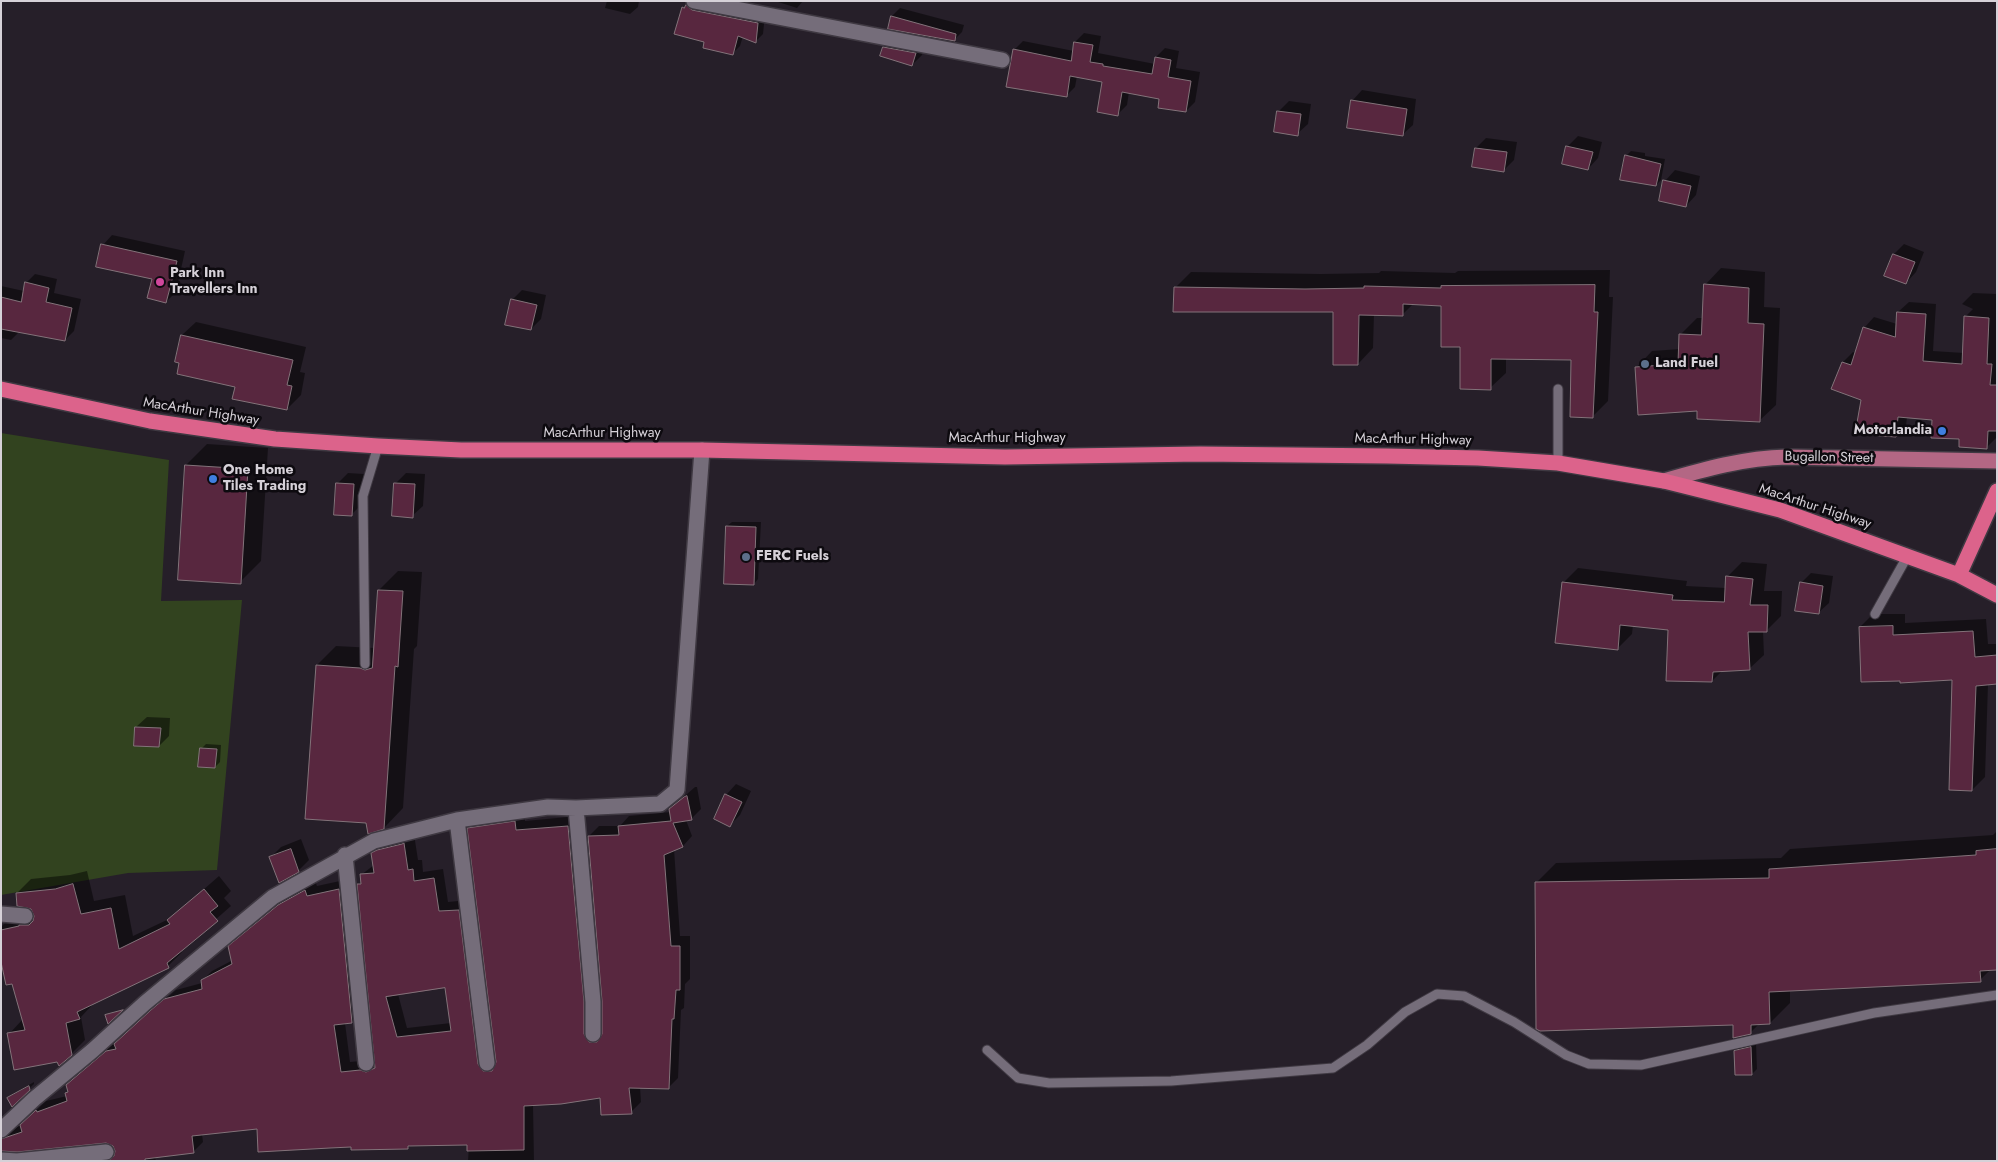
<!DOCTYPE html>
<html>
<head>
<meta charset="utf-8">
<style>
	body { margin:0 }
	#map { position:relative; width:1998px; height:1162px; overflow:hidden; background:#261f29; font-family:Jost,sans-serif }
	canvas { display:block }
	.frame { position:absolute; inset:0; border:2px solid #d6d1d8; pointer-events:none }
</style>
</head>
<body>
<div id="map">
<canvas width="1998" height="1162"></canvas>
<div class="frame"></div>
</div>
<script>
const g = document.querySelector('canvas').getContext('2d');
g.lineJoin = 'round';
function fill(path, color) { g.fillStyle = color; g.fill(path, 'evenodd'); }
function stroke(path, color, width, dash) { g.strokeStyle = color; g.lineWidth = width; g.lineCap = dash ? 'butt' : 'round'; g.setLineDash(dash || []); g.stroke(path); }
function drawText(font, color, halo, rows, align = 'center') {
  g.font = font + ' Jost,sans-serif'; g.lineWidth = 5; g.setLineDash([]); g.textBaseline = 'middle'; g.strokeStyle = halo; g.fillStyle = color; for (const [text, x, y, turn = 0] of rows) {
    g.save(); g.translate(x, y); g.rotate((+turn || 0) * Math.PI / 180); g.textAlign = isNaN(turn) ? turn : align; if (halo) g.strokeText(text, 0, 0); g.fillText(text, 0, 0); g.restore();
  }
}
fill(new Path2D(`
	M1 433 169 460 161 601 242 600 217 870 128 873 1 895Z`), '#32431f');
fill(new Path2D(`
	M607 1H639L638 7 630 14 605 8Z
	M686 1H699L765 15 763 34 756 41 743 36 740 46 732 54 706 41 676 34Z
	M775 1H803L797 8Z
	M900 8 964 25 962 32 954 40 892 16Z
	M1084 33 1101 36 1098 53 1155 64 1156 57 1165 48 1179 51 1176 68 1200 72 1195 102 1186 111 1161 98 1129 92 1127 105 1118 114 1103 81 1077 76 1075 87 1066 96 1014 50 1023 41 1074 51 1075 42Z
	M894 37 926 43 922 55 912 65 884 47Z
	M1362 90 1416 99 1413 125 1402 135 1352 101Z
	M1289 101 1311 104 1308 124 1297 134 1279 111Z
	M1578 136 1602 142 1598 158 1588 169 1568 146Z
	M1486 138 1517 142 1514 160 1504 170 1476 148Z
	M1631 151 1645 153V156L1665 159 1661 180 1656 185 1626 156Z
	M1675 170 1700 176 1696 195 1686 206 1665 181Z
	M112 235 185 251 176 292 166 302 154 278 103 245Z
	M1904 244 1924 252 1916 272 1906 283 1894 254Z
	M1721 268 1765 272 1764 307 1780 308 1776 405 1759 421 1698 409 1636 368 1652 351 1680 349V335L1697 318H1703L1705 285Z
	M1610 270 1609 297H1613L1608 401 1593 416 1572 359 1506 358V373L1490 388 1442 304 1414 303 1402 315 1374 314 1373 348 1358 364 1335 311 1175 288 1191 272 1321 274 1379 273 1381 271 1455 273 1458 271Z
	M35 274 57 279 54 293 81 299 74 331 65 340 20 331 11 340 1 338V286L24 291 26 283Z
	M522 290 546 295 541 319 531 329 512 300Z
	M1973 293 1997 294V437L1986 448 1960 438 1933 419 1907 417 1906 426 1896 436 1862 399 1833 388 1843 362 1853 352 1856 353 1864 328 1874 317 1897 324 1898 312 1909 302 1936 304 1933 351 1964 353 1965 317 1973 309 1962 304Z
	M196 322 306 347 300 372 305 373 301 395 287 409 236 386 182 335Z
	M207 444 268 448 261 561 240 582 186 465Z
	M348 473 364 474 362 504 351 515 337 484Z
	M406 473 425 474 423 506 412 516 395 484Z
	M732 522H761L758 579 754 584 727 526Z
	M1742 562 1767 564 1764 591H1782L1781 616 1766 631H1763L1764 655 1749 669 1722 671 1712 681 1669 629 1633 625 1632 634 1617 649 1563 583 1578 568 1687 581 1686 586 1726 588 1727 577Z
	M398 571 422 572 417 646 414 649 403 808 384 828 317 665 336 646 375 648 379 590Z
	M1811 573 1833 576 1829 603 1818 613 1801 583Z
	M1873 614H1905V623L1986 619 1988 644H1997V683L1988 684 1985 777 1972 790 1953 679 1860 627Z
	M147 717 170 718 169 736 159 746 136 727Z
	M206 744 221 745 220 762 215 767 201 749Z
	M736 784 751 791 740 815 730 825 726 795Z
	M695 787H697L701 809 691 819 686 820 692 836 683 846 674 849 680 936H690V979L685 984 684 1008 681 1010 678 1078 668 1088 640 1087 641 1102 631 1112 601 1097 533 1104 534 1161H468L469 1144 411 1145 408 1148 352 1146 258 1128 202 1134 203 1142 193 1152 155 1157 156 1161H77L82 1155 116 1151 115 1146 105 1141 1 1149 2 1132 20 1126 46 1101 67 1096 66 1093 69 1090 67 1085 77 1075 176 990 202 983V981L212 971 233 960 240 936 290 895 315 881 317 886 349 879 362 1011 352 1021 345 1023 350 1062 370 1060 375 1062 359 885 362 881 361 875 374 865 372 854 382 844 414 834 418 860H422L423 872 443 869 448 902 468 900 493 1062H498L469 828 479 818 525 812V821L578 816 599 1033H604V1001L589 836 599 826H620L629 816 671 812 670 809ZM446 987 451 1023 407 1028 398 994Z
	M1997 831V969H1991L1980 980 1790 990V1003L1770 1023H1760L1750 1033 1734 1024 1536 883 1556 863 1781 858 1790 849 1993 835Z
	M301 839 309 860 298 871 271 857 281 847Z
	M87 871 94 901 125 895 133 936 171 918 219 876 231 891 224 898 231 906 181 950 182 952 168 966 93 1004 81 1017 85 1040 71 1054 58 1061 9 1034 23 1019 13 982 1 956V927L10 918 34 912 32 908 17 893 31 879 70 875Z
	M1756 1043 1757 1069 1752 1074 1735 1051 1740 1046Z
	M34 1082V1084L12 1105 8 1099 13 1094Z`), '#0007');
const building = new Path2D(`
	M686 5 692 10 758 23 756 43 738 36 733 55 703 48 704 42 674 34 682 7 684 8Z
	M891 16 956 34 955 41 888 29Z
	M1074 42 1093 45 1090 62 1103 64V66L1152 74 1155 57 1171 60 1168 77 1191 81 1186 112 1158 108 1159 99 1122 92 1118 116 1097 112 1102 82 1070 76 1067 97 1006 87 1013 49 1071 61Z
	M883 47 916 53 912 66 880 56Z
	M1351 100 1407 109 1403 136 1347 128Z
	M1277 111 1301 114 1298 136 1274 132Z
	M1566 146 1593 152 1588 170 1562 164Z
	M1475 148 1507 152 1504 172 1472 167Z
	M1625 155 1661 164 1656 186 1620 180Z
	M1663 180 1691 186 1686 207 1659 201Z
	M101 244 177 261 166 303 147 298 152 279 96 267Z
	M1893 254 1915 262 1906 284 1884 276Z
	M25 282 49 288 46 302 72 308 65 341 1 329V297L21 302Z
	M1704 284 1749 288 1748 323 1764 324 1760 422 1697 419V411L1638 415 1635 367 1678 364 1679 334 1701 335Z
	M1595 285 1594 312H1598L1593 418 1570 417 1571 360 1491 359V390L1460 389V347H1441V306L1403 304V316L1359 315 1358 365H1333V312H1173L1174 287 1305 289 1364 288V286L1441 288V286Z
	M511 299 537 305 531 330 505 325Z
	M1897 312 1926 314 1923 361 1962 364 1964 316 1989 318 1987 364H1992L1990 385H1997V431H1988L1987 449 1959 447V439L1931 438 1932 420 1898 417 1896 437 1855 434 1861 400 1831 389 1842 362 1851 365 1863 327 1895 337Z
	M181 335 293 360 287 385 292 386 287 410 232 399 235 387 177 374 179 363 175 362Z
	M185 465 248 469 241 584 178 580Z
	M336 483 354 484 352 516 334 515Z
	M394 483 415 484 413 518 392 516Z
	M726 526 756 527 754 585 724 584Z
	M1726 576 1753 579 1750 605H1768L1767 632H1748L1750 670 1713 672 1712 682 1666 681 1668 630 1620 625 1618 650 1555 643 1562 582 1673 595 1672 600 1724 602Z
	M1800 582 1823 586 1819 614 1795 611Z
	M378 590 403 591 398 667 395 666 384 829 368 834 366 823 305 819 316 665 360 668 365 670 372 668Z
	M1893 626V635L1973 631 1975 657 1997 655V684L1976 686 1972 791 1949 790 1952 680 1900 683V681L1861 682 1859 627Z
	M135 727 161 728 159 747 134 746Z
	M200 748 217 749 215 768 198 767Z
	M725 794 742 802 730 827 714 819Z
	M687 796 692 820 673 823 683 847 664 855 671 946H680V990H676L674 1019H672L669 1089 629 1088 632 1114 601 1115 600 1098 561 1104 524 1106V1150L467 1151V1145L408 1146V1149L351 1150V1147L330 1148 258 1152 257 1129 192 1136 194 1153 145 1159V1161H109L114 1156 115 1151 113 1146 106 1143 17 1152 1 1151V1139L22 1132 20 1125 36 1110 37 1112 67 1101 65 1093 68 1092 66 1085 106 1051 116 1049 114 1044 151 1010 164 999 202 989 201 980 232 964 228 946 278 905 305 890 307 896 339 889 352 1023 334 1025 341 1072 360 1070 366 1072 375 1068 357 884H361L360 874 374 873 371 853 377 850 402 844 404 843 408 870 413 869 414 881 434 878 439 911 459 910 478 1064 483 1071H492L496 1062 467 828 515 821 516 830 568 826 584 1002V1034L589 1042H597L602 1034V1001L588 836 619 835 618 826 671 821 669 809 684 797ZM445 988 451 1031 397 1037 386 997Z
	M291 849 299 872 279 883 269 857Z
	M1997 849V970L1980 971 1981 982 1769 992 1770 1024 1751 1025V1034L1733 1038V1025L1540 1031 1536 1029 1535 882 1769 878V869L1976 855V851Z
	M73 884 81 914 111 908 119 949 170 924 167 920 204 889 218 906 210 912 218 921 167 963 169 968 77 1012 80 1019 66 1023 72 1055 59 1066 57 1062 14 1070 7 1033 25 1030 12 984 6 985 1 962V930L19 926V925H29L33 921 34 916 31 909 17 906 16 893 55 889Z
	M123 1010 108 1024 105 1015Z
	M1751 1047 1752 1075H1735L1734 1051Z
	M29 1086 30 1090 12 1107 7 1098Z`);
fill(building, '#58273f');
stroke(building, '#83737a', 1);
const lane = new Path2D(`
	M1558 463V389
	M1875 614 1908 555
	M365 664 363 496 378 446
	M987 1050 1018 1078 1049 1083 1171 1081 1333 1068 1367 1045 1405 1012 1437 994 1464 996 1514 1022 1566 1055 1589 1064 1641 1065 1874 1013 1997 995`);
const street = new Path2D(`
	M694 1 1002 60
	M576 808 593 1002V1034
	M457 820 487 1063
	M345 855 366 1063
	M1 914 25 916
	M1 1130 34 1099 92 1051 145 1003 273 897 374 841 457 820 548 807 576 808 660 804 677 790 702 450
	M1 1160 17 1161 106 1152`);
const primary = new Path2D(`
	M1664 481C1705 469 1744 458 1787 457L1997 461`);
const highway = new Path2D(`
	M1 389 150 421 275 439 378 446 461 450H702L1005 457 1200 454 1387 456 1478 458 1558 463 1664 481 1780 510 1959 575 1997 595
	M1959 575 1997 491`);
stroke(lane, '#3f3942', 11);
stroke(street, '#3f3942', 18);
stroke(primary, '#3f3942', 18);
stroke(highway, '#3f3942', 18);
stroke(lane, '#756d7a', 9);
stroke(street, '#756d7a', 15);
stroke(primary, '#b36784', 15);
stroke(highway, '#dc638b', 15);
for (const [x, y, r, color] of [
	[160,282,5,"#d1479c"],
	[1645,364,5,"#5c6f8a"],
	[1942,431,5,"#3f7fe0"],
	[213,479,5,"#3f7fe0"],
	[746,557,5,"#5c6f8a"]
]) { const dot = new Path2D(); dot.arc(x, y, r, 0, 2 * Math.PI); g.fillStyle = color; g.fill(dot); stroke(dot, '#0d0a0f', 2); }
drawText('bold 14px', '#d6d1d8', '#0d0a0f', [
	["Park Inn",170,274],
	["Travellers Inn",170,290],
	["Land Fuel",1655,364],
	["Motorlandia",1932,431,"right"],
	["One Home",223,471],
	["Tiles Trading",223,487],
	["FERC Fuels",756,557]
], 'left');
drawText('14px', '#d6d1d8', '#0d0a0f', [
	["MacArthur Highway",201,412,9],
	["MacArthur Highway",602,434],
	["MacArthur Highway",1007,439],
	["MacArthur Highway",1413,440,1],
	["Bugallon Street",1829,458,1],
	["MacArthur Highway",1815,507,18]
]);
</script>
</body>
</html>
